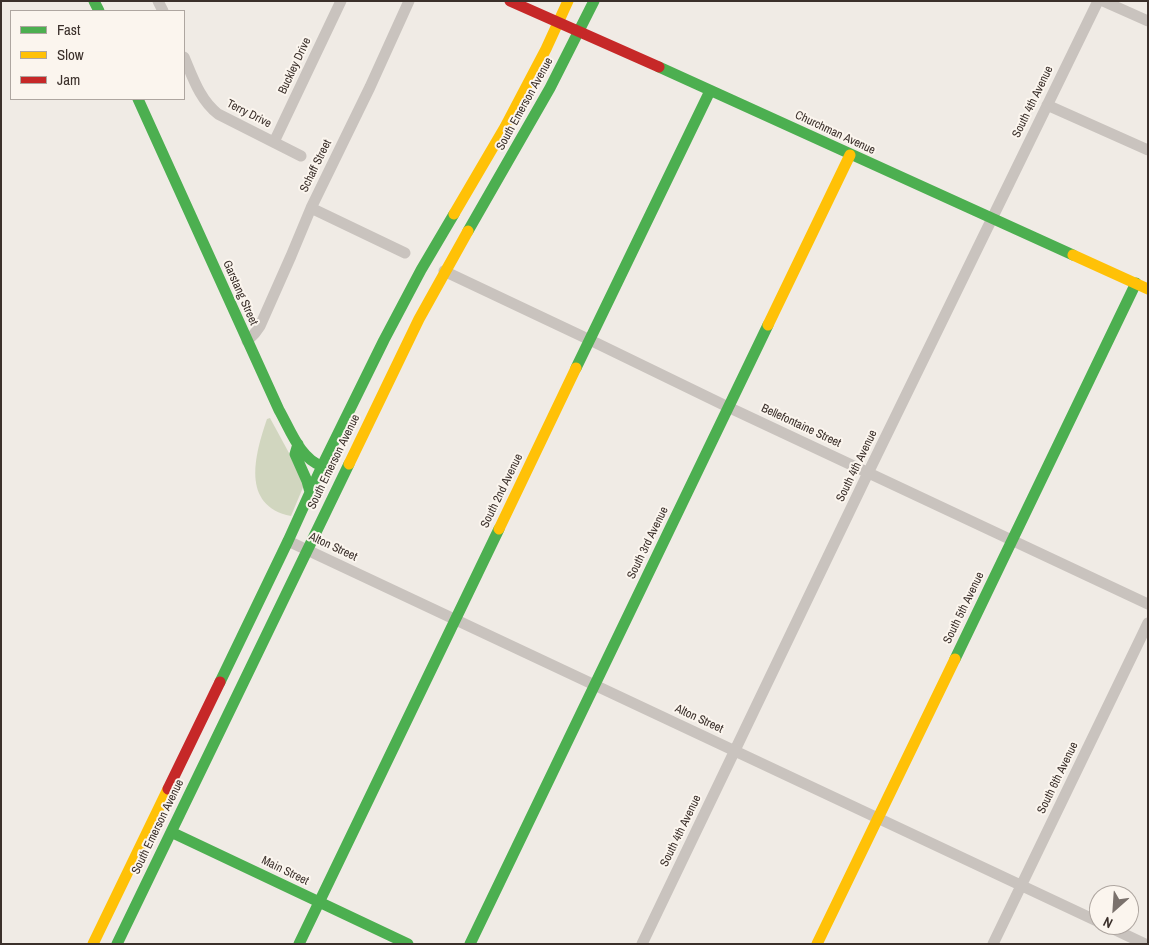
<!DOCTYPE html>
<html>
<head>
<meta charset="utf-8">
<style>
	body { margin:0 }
	#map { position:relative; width:1149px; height:945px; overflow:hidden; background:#f0ebe5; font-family:"Archivo Narrow",sans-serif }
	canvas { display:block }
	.frame { position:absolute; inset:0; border:2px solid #3b302b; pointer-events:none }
	.legend { position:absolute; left:10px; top:10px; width:175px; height:90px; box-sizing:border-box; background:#fbf5ee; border:1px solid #aea6a0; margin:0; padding:6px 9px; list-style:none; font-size:15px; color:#3b302b }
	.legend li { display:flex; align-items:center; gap:10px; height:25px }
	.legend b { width:25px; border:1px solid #aea6a0 }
	.north { position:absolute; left:1089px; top:885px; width:50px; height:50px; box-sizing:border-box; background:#fbf5ee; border:1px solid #aea6a0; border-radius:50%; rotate:206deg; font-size:14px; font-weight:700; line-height:20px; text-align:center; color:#3b302b }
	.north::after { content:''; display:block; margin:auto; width:18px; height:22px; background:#7a716c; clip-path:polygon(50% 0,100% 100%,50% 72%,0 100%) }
</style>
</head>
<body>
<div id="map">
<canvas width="1149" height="945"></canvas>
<div class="frame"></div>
<ul class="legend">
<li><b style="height:6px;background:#4caf50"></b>Fast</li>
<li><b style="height:6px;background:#ffc107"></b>Slow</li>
<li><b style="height:6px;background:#c62828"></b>Jam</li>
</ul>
<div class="north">N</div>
</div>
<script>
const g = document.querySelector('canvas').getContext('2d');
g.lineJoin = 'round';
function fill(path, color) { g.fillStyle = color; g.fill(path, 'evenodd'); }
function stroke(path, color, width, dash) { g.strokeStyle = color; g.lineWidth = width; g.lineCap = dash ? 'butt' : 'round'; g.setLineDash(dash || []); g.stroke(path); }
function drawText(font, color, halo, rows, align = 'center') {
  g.font = font + ' "Archivo Narrow",sans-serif'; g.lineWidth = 4; g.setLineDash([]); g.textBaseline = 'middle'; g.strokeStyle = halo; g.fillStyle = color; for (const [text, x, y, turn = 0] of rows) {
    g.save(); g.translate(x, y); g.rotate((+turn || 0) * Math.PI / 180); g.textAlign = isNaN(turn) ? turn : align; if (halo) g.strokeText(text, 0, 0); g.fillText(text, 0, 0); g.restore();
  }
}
fill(new Path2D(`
	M270 418 289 453 304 485 291 516C240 506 255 454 267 419Z`), '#d1d6bf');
stroke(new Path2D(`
	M158 1 163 11
	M1103 1 1148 21
	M184 57C193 78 200 100 218 114L301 156
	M1047 105 1148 150
	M274 142 341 1
	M311 208 405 253
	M444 271 590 340 728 407 1148 604
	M247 341 255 333 260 326 291 256 311 208 370 87 409 1
	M288 541 1099 922
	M1105 925 1145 944
	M642 944 868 473 1098 1
	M993 944 1148 623`), '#c9c3be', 11);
stroke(new Path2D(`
	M94 1 99 11
	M659 67 1073 255
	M138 99 279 410C290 429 300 459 322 466
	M468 231 550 88 594 1
	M576 368 710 91
	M298 444 295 454 307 481 310 492
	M955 659 1136 283
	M220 682 288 541 322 466 384 340 421 270 454 214
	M171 832 408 944
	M117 944 349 464
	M299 944 499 529
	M470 944 768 325`), '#4caf50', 11);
stroke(new Path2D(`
	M454 214 505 127 546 49 568 1
	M1073 255 1148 289
	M768 325 850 155
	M349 464 419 319 468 231
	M499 529 576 368
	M93 944 168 789
	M817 944 955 659`), '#ffc107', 11);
stroke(new Path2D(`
	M510 1 659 67
	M168 789 220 682`), '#c62828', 11);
drawText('12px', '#3b302b', '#fbf5ee', [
	["Buckley Drive",295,66,-65],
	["South 4th Avenue",1033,102,-64],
	["South Emerson Avenue",525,104,-61],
	["Terry Drive",249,114,27],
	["Churchman Avenue",835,133,25],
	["Schaff Street",316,166,-64],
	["Garstang Street",240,293,66],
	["Bellefontaine Street",801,426,25],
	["South Emerson Avenue",334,462,-64],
	["South 4th Avenue",857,466,-64],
	["South 2nd Avenue",502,491,-64],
	["South 3rd Avenue",648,543,-64],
	["Alton Street",333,547,25],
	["South 5th Avenue",964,608,-64],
	["Alton Street",699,719,25],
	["South 6th Avenue",1058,778,-64],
	["South Emerson Avenue",158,827,-64],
	["South 4th Avenue",681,831,-64],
	["Main Street",285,871,26]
]);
</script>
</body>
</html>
